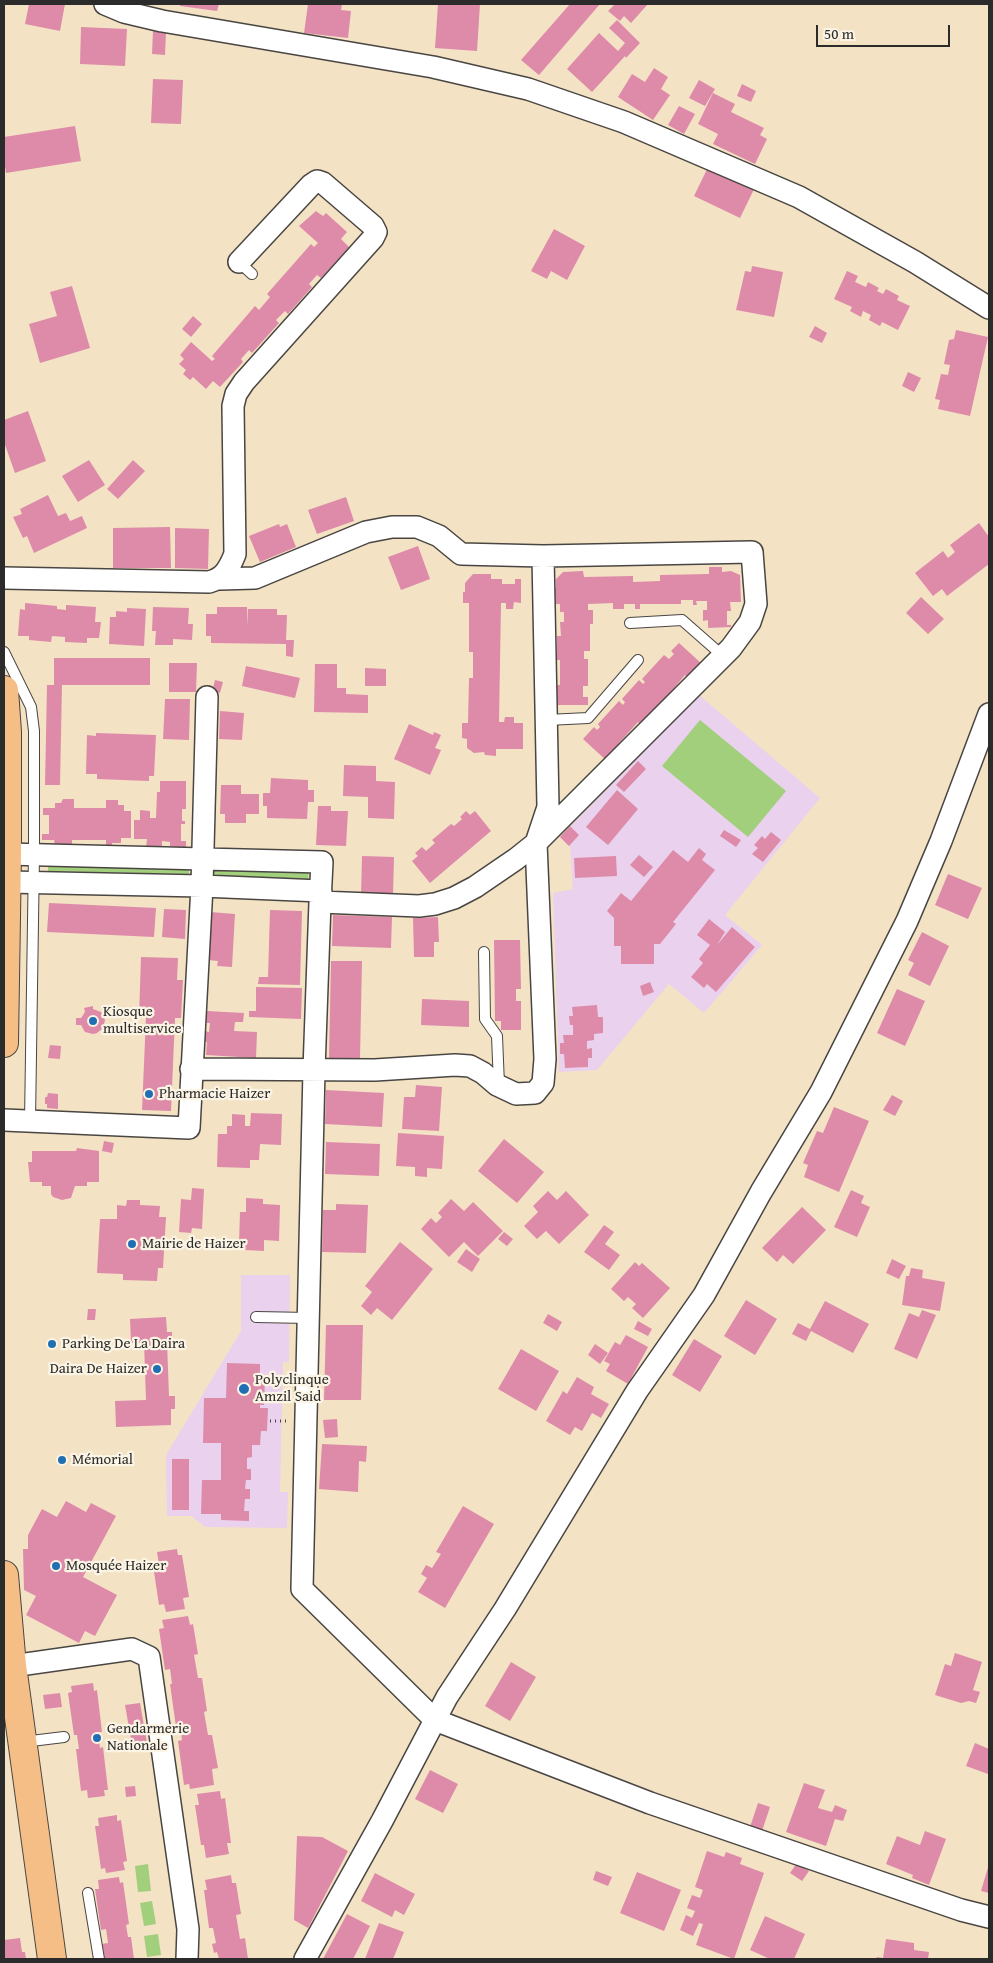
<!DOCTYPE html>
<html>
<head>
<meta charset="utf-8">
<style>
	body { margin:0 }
	#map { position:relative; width:993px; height:1963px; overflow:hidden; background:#f4e2c5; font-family:"Gentium Book Plus",serif }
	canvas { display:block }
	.frame { position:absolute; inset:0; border:5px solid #2b2b2b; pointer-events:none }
	.scale { position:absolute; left:816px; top:25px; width:134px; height:22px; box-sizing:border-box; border:2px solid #2b2b2b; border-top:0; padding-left:6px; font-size:15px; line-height:18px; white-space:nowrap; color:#2b2b2b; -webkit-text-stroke:4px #fcf5e5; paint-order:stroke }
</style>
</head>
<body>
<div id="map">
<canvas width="993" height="1963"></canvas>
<div class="frame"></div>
<div class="scale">50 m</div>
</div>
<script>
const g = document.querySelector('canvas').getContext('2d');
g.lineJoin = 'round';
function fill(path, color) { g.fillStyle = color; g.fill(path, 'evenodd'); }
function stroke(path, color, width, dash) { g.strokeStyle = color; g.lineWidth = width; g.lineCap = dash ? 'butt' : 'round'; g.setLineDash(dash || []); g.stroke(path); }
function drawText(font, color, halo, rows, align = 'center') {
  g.font = font + ' "Gentium Book Plus",serif'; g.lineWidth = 4.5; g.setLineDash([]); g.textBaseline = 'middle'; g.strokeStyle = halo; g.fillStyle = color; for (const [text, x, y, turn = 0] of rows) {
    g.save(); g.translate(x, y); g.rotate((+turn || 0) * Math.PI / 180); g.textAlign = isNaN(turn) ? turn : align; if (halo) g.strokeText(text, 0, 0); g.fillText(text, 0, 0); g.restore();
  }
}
fill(new Path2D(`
	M699 695 820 798 725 915 762 945 704 1013 669 984 597 1070 559 1072 553 893 573 889 570 847 560 837Z
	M241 1275H290L289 1362H283L280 1492H288L287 1528 205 1527 191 1516H167L166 1455 241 1331Z`), '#ead1ed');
fill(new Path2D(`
	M700 720 786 791 748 837 662 766Z
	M48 863 189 867V874L48 871Z
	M214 868 309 872 308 879 214 875Z
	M148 1864 151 1891 138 1892 135 1866Z
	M152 1901 156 1924 144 1926 140 1903Z
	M158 1934 161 1955 147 1957 144 1936Z`), '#a2cf7c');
fill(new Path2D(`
	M29 4H65L60 31 25 24Z
	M180 4H219L217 11 180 6Z
	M308 4H342L341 10 351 11 348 38 304 33Z
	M438 4H480L477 51 435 48Z
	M570 4H600L539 75 521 60Z
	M615 4H648L631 23 624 16 620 21 608 11Z
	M617 20 640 43 626 58 625 56 592 92 567 69 599 33 618 51 625 43 609 28Z
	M81 27 127 29 125 66 80 64Z
	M153 31 166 32 165 55 152 54Z
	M654 68 668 77 661 89 670 95 653 120 618 97 632 74 645 82Z
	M153 79 183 80 181 124 151 123Z
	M699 80 715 89 705 106 689 98Z
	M742 84 756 91 751 102 737 96Z
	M713 93 735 104 731 112 764 128 760 135 767 139 755 164 713 144 718 134 698 124Z
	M679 106 695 114 684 134 668 125Z
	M75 126 81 161 6 173 4 159V137Z
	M712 159 758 181 740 218 694 196Z
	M316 211 323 216 326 213 347 232 341 239 349 247 321 278 317 275 309 284 312 287 288 314 285 311 276 320 279 323 252 353 249 350 241 359 243 362 220 387 213 381 206 389 193 377 190 380 183 374 186 370 179 364 184 359 180 355 191 342 212 361 215 359 212 356 255 306 259 310 270 297 267 294 311 244 314 247 318 243 299 226Z
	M554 229 585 246 567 280 551 271 547 279 531 271Z
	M752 266 783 272 774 317 736 310 745 271 751 272Z
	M847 271 858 276 855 282 866 287 868 282 879 288 877 291 883 294 886 289 899 296 897 300 910 306 898 330 882 322 880 326 869 320 871 315 863 311 861 317 850 311 852 307 834 299Z
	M72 286 90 348 40 363 29 324 57 316 50 292Z
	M193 316 202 324 191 337 182 329Z
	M815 326 827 333 822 343 809 337Z
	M956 330 988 337 970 416 938 409 940 400 935 399 941 374 948 375 950 365 944 364 949 340 954 339Z
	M908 372 921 378 914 392 902 386Z
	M28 411 46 461 15 473 4 442V420Z
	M89 460 105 485 78 502 62 476Z
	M133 460 145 471 118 499 107 489Z
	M48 495 58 516 66 513 70 521 82 516 87 528 34 553 27 536 23 538 13 517 22 514 20 509Z
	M346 497 354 521 317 534 308 510Z
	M979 523 989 537V564L947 596 942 589 933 596 915 573 943 551 948 558 955 552 950 545Z
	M279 524 280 527 287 524 296 547 260 562 249 536Z
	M170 527 171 568H113V528Z
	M175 528 209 529 208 569 175 568Z
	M418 546 430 579 401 590 388 557Z
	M709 567H722V572L731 571 740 575 741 602H730L731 611H727V625H731V627L708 628V620L703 621V610H707V601H696L697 605H693V600H681V604H640V609H635V604H624V609H613V603L588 604V610H593V624H590V651H584V659H588V686H583V697H588V705H556V685H560V660H557V636H561L560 622H564V612H560V604H551V588H556V579L563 572 583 571 584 577 633 576V582L660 581V575L709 574Z
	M473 574H491V579H502V584H515V579H521V603L514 602 513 609H506V603H501L499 722H504L505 717H514V723H523V749H496V756L485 755 484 752 474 753 467 748V739L462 738V723H468L469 678H473V652H469V603H463V592H465V583Z
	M921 597 944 619 928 634 906 613Z
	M25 603 57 606V609L66 610V605L96 607 95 622H101L99 638H87V643L65 642V637L52 636 51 642 29 640V636H18L20 609 25 610Z
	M153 607 189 608 188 624H193L192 640 173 639V645H155L156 631H152Z
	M217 607H247L248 627V609H277V615H287L286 640H294L293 657 286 656V644L211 643V636H206V614H217Z
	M127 608 146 609 144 646 109 644 110 617H116V611L127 612Z
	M679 643 702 664 688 679 685 675 642 726 638 722 619 743 622 746 608 762 583 739 594 727 597 730 600 727 598 724 619 701 623 705 625 702 622 699 639 680 643 684 645 682 642 679 664 655 669 659 674 654 671 651Z
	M54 658H150V685H62L60 785H45L47 685H54Z
	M169 663H197L196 692H169Z
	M315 664H337V688H346V694L368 695V713L314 712Z
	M246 666 300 678 295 698 242 686Z
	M365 668 386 669V686H365Z
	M215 680 223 682 220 693 212 692Z
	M165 699H190L189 740 163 739Z
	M220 711 244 713 242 740 219 739Z
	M409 724 433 735 434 732 441 735 435 748 441 750 430 775 394 759Z
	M96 733 156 735 154 776H149V781L97 779V774H86L87 735 96 736Z
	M638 761 646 769 624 792 616 785Z
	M344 765 376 766V781L395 782 394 819 368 818V797L343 796Z
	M271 778 308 780V790H314V802H308L307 819 267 818V806H263V793H270Z
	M160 781H186V809H182V821H185V824H181V841H186V850H177V847L170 846V842L162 841V849L146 848 147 839H134V820H140V810L150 811V818H156L157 792H160Z
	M221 785H241V794H259V814H246V823H225V814H220Z
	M617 790 638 809 608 845 586 827Z
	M63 799H74V808H106V800H118V805H124V811H131V838H121V843H112V847H106V840H72V849L55 845 54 840H42V834H49V815H43V808H55V803H61Z
	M318 806H331V811H348L346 846 316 845Z
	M466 811 470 815 475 811 491 831 430 883 412 861 418 856 415 853 422 847 426 851 435 843 432 840 451 824 454 826 462 819 460 817Z
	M570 826 579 835 569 846 560 837Z
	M724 830 741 840 736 847 720 836Z
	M771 832 781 840 763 862 752 854 758 848 754 845 762 836 765 839Z
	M699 848 706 854 702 860 715 870 673 922 676 924 660 944H654V964H621V946H614V918L607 911 621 893 631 901 673 850 688 862Z
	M639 855 653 867 644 877 630 865Z
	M362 856 394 857 393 896 361 895Z
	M616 856 617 876 575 878 574 858Z
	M948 874 982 888 968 919 935 905Z
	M49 903 156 908 154 937 47 932Z
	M164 909 186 910 185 939 162 937Z
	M270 910 302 911 300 985 258 984 259 977H268Z
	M210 912 235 914 232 967 217 966 218 961 208 960Z
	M333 915 392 917 391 948 332 946Z
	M438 917 439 942H434V957H414L413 918Z
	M709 919 725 932 717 945 732 927 755 947 716 992 707 984 704 988 691 977 703 963 699 959 710 945 697 935Z
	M922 932 949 946 930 986 908 975 914 963 908 960Z
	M494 940H520L521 989H516V1001H521V1030H501V1021H495Z
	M141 957 178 958 177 980H183L181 1018H175L171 1111 142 1110 146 1017H139Z
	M331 961H362L360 1058H329Z
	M650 982 654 992 643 996 640 986Z
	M256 987 302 988 301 1019 249 1017V1011H256Z
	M897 989 925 1001 905 1046 877 1033Z
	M422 999 469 1001V1027L421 1025Z
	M597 1005 598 1017H603V1033L594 1034V1040L587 1041V1049L592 1048V1058H588V1067L565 1068 564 1054H560V1043H564L563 1035H573V1025H570L569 1016H573L572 1007Z
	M93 1006V1009L101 1012 105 1020 103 1028 97 1033 93 1034 85 1032 81 1025H76V1018H81L85 1012 84 1008Z
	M207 1011 244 1013 243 1022H235L234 1031 257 1032 256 1058 206 1055 207 1042H204L205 1031 209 1032 210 1023H206Z
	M50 1045 61 1046 60 1059 48 1058Z
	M416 1085 442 1087 439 1131 402 1129 404 1097H415Z
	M326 1090 384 1093 382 1127 325 1124Z
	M48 1093 58 1094V1109L47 1108V1104H45V1097H47Z
	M892 1095 903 1101 895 1116 883 1110Z
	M834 1107 869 1121 839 1192 804 1177 808 1165 803 1163 817 1131 823 1133Z
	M251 1113 282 1114 281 1145 260 1144 259 1160H250V1168L217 1167 218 1134H227V1126H232V1114L245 1115V1126H250Z
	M398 1133 444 1136 442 1169 427 1168V1177L415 1176V1167L396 1166Z
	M504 1139 544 1172 517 1203 478 1171Z
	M104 1141 114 1143 112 1153 102 1151Z
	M326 1142 380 1144 379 1176 325 1174Z
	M77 1148 99 1151V1182H87V1186H75L71 1198 62 1200 53 1197 51 1194V1186H42V1182H30L28 1162H32V1151H76Z
	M192 1188 204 1189 202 1229 192 1228 191 1233 179 1232 181 1199 191 1200Z
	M851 1190 864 1196 861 1203 870 1207 857 1237 834 1227Z
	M548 1191 557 1200 566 1191 589 1215 559 1244 546 1231 537 1239 524 1226 538 1212 533 1206Z
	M246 1198 263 1199V1204L280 1205 279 1241 264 1240V1251L245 1250V1245L239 1244 240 1212H246Z
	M451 1199 464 1211 473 1202 503 1231 478 1256 464 1242 449 1257 421 1229 431 1218 436 1223 442 1217 438 1213Z
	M127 1200H140V1205L160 1206 159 1217H166L163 1268H158L157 1281 123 1280V1274L97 1273 100 1219H117V1205L126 1206Z
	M336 1204 368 1205 366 1253 322 1252 323 1210H336Z
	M802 1207 826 1230 793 1264 783 1255 777 1262 762 1248Z
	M604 1225 614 1232 605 1244 620 1255 609 1270 584 1252Z
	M504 1232 513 1239 507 1246 498 1239Z
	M400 1242 433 1269 392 1320 377 1308 371 1315 361 1306 372 1292 365 1286Z
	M466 1249 480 1259 472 1272 457 1262Z
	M892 1259 906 1266 899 1279 886 1273Z
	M635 1262 639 1266 642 1263 670 1288 643 1318 632 1308 636 1304 628 1297 624 1301 611 1289Z
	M911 1268 923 1270 922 1278 945 1282 940 1311 902 1305 906 1276H909Z
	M746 1300 777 1319 755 1355 724 1336Z
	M825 1301 869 1324 853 1353 811 1331 806 1341 792 1334 798 1323 810 1329Z
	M88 1309H96L95 1320H87Z
	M922 1310 936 1315 917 1359 894 1349 909 1313 919 1317Z
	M548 1314 562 1322 557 1331 543 1323Z
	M166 1317 167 1332H172V1341H167L169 1396H175V1409H171V1425L116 1427 115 1401 146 1400 144 1343H131L130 1319Z
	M638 1321 652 1329 648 1336 634 1329Z
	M326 1325H363L361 1400H324Z
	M626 1335 648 1347 628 1384 606 1371 610 1364 604 1361 615 1342 620 1345Z
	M694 1339 722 1356 700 1392 672 1375Z
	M595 1344 608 1353 600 1364 588 1355Z
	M521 1349 559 1371 536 1411 498 1389Z
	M227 1363 260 1364V1379H265L264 1405H260V1408H268L267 1431H261L260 1445H252V1457L247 1458V1469H251V1480H246L245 1489H250V1499H245L244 1511H249V1521L221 1520V1514H201L202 1480H221V1443H203L204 1398H226Z
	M577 1377 594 1387 591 1394 609 1404 601 1418 592 1413 582 1431 575 1427 570 1435 546 1421 563 1391 567 1394Z
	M337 1419 338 1437 325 1438 323 1420Z
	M322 1444 367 1446 366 1462 359 1461 358 1492 319 1489Z
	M172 1459H189V1510H172Z
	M66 1501 86 1512 91 1503 116 1516 83 1577 117 1595 95 1636 85 1631 79 1643 26 1615 36 1596 24 1590 23 1549H28V1535L42 1509 57 1517Z
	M463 1506 494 1524 445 1608 418 1592 427 1578 421 1574 426 1565 432 1568 441 1554 436 1552Z
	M177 1549 178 1555H182L189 1597 183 1598 185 1609 166 1612 164 1604 159 1605 153 1565 159 1564 157 1552Z
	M188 1616 190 1625 193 1624 198 1654 194 1655 198 1678H202L207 1711 204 1712 208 1735H212L218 1768 212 1769 214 1785 190 1789 189 1784 184 1785 178 1741 182 1740 180 1727H176L170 1684H172L170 1669 165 1670 159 1629 164 1628 162 1620Z
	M955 1653 982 1662 973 1690 980 1692 976 1703 969 1701 961 1703 935 1695 945 1664 951 1666Z
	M511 1662 536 1677 510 1721 485 1706Z
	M93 1683 94 1691 97 1690 102 1732H98L100 1748 103 1747 108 1790H104L105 1796 88 1798 87 1790 81 1791 76 1749H79L77 1735H74L68 1693 72 1692 71 1686Z
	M60 1693 62 1707 45 1709 43 1695Z
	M140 1703 147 1743 132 1745 125 1705Z
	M975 1743 989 1749 988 1774 966 1766Z
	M430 1770 458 1784 443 1813 415 1799Z
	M804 1783 825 1790 818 1808 832 1812 835 1805 847 1810 843 1821 835 1819 826 1846 786 1832Z
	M135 1786 136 1796 126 1797 125 1787Z
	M220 1791 221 1799 225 1798 231 1843H227L229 1854 206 1858 204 1845H201L195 1805H199L197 1794Z
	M758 1803 770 1807 762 1831 750 1827Z
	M117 1815V1821L121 1820 127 1861 123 1862 125 1870 106 1873 105 1868 101 1869 95 1826H99L98 1818Z
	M925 1831 946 1839 929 1885 912 1878 913 1875 886 1864 897 1836 920 1845Z
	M297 1836 322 1837 348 1851 308 1928 294 1920Z
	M707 1851 724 1857 726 1852 742 1858 740 1864 764 1873 734 1959 696 1945 703 1924 699 1923 693 1936 680 1930 686 1915 692 1918 695 1911 687 1908 692 1895 700 1898 703 1890 695 1887Z
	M797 1863 809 1871 802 1881 790 1873Z
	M989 1864V1893L981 1891Z
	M596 1871 612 1877 608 1886 593 1880Z
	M637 1872 681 1890 664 1931 620 1913Z
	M375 1873 415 1894 404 1915 395 1910 392 1917 361 1901Z
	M231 1875 232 1883H236L241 1914 236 1915 240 1939 245 1938 248 1959H219L217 1952 214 1953 212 1944 216 1943 213 1928H209L204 1890H207L205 1880Z
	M119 1877 120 1883 123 1882 129 1924 126 1925 128 1937H131L134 1959H105L102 1944 108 1943 106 1929 101 1930 95 1889H99L98 1880Z
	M347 1914 370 1926 353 1959H323Z
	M765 1916 805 1934 794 1959H770L750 1950Z
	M379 1923 404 1932 393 1959H365Z
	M20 1938 22 1952H25L26 1959H4V1940Z
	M886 1939 914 1943V1950L929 1952 928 1959H876L877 1957 883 1958Z`), '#dd8ba9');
const lane = new Path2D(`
	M239 262 252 274
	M630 623 682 620 723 656
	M4 652 31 707 34 731V855L30 1121
	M547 720 588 718 638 660
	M484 952 485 1019 497 1036 499 1085
	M256 1317 309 1318
	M23 1742 64 1737
	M88 1893 99 1959`);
const street = new Path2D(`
	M105 4 124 12 162 21 433 67 528 89 624 122 799 197 915 262 989 308
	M4 578 209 582C224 578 229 569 235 554L233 406 236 394 244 382 373 238 376 232 373 226 323 183 317 181 311 185 239 262
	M220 579 255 578 366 532 392 527H417L439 536 461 554 543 556
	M7 854 322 862 320 902 419 906 435 904 454 898 475 887 516 859 536 843 731 648 750 622 756 604 752 552 543 556 548 807 536 843 545 1059 543 1083 535 1093 516 1094 497 1085 483 1073 470 1066 455 1065 375 1070 191 1069
	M7 882 202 886 321 891
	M320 902 314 1070 302 1589 435 1720 650 1803 961 1910 989 1917
	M4 1120 189 1128 202 886 207 697
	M12 1666 132 1649 149 1657 188 1929 187 1959
	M305 1959 382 1821 447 1697 505 1609 637 1391 704 1295 761 1192 821 1092 907 921 941 841 989 714`);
const primary = new Path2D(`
	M4 690 7 732V854L4 1043
	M4 1575 12 1666 52 1959`);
stroke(lane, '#494642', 12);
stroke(street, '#494642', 24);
stroke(primary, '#494642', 30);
stroke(new Path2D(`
	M270 1421H288`), '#494642', 3, [1, 4]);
stroke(lane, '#fff', 10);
stroke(street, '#fff', 21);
stroke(primary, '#f5be86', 28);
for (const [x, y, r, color] of [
	[93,1021,5,"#1f6fb2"],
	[149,1094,5,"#1f6fb2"],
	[132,1244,5,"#1f6fb2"],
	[52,1344,5,"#1f6fb2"],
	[157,1369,5,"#1f6fb2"],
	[244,1389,6,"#1f6fb2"],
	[62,1460,5,"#1f6fb2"],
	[56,1566,5,"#1f6fb2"],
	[97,1738,5,"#1f6fb2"]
]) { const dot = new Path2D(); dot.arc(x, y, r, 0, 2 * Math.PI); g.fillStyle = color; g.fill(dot); stroke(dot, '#fcf5e5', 2); }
drawText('15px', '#2b2b2b', '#fcf5e5', [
	["Kiosque",103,1012],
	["multiservice",103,1029],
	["Pharmacie Haizer",159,1094],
	["Mairie de Haizer",142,1244],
	["Parking De La Daira",62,1344],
	["Daira De Haizer",147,1369,"right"],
	["Polyclinque",255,1380],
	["Amzil Said",255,1397],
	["Mémorial",72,1460],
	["Mosquée Haizer",66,1566],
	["Gendarmerie",107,1729],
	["Nationale",107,1746]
], 'left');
</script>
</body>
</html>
